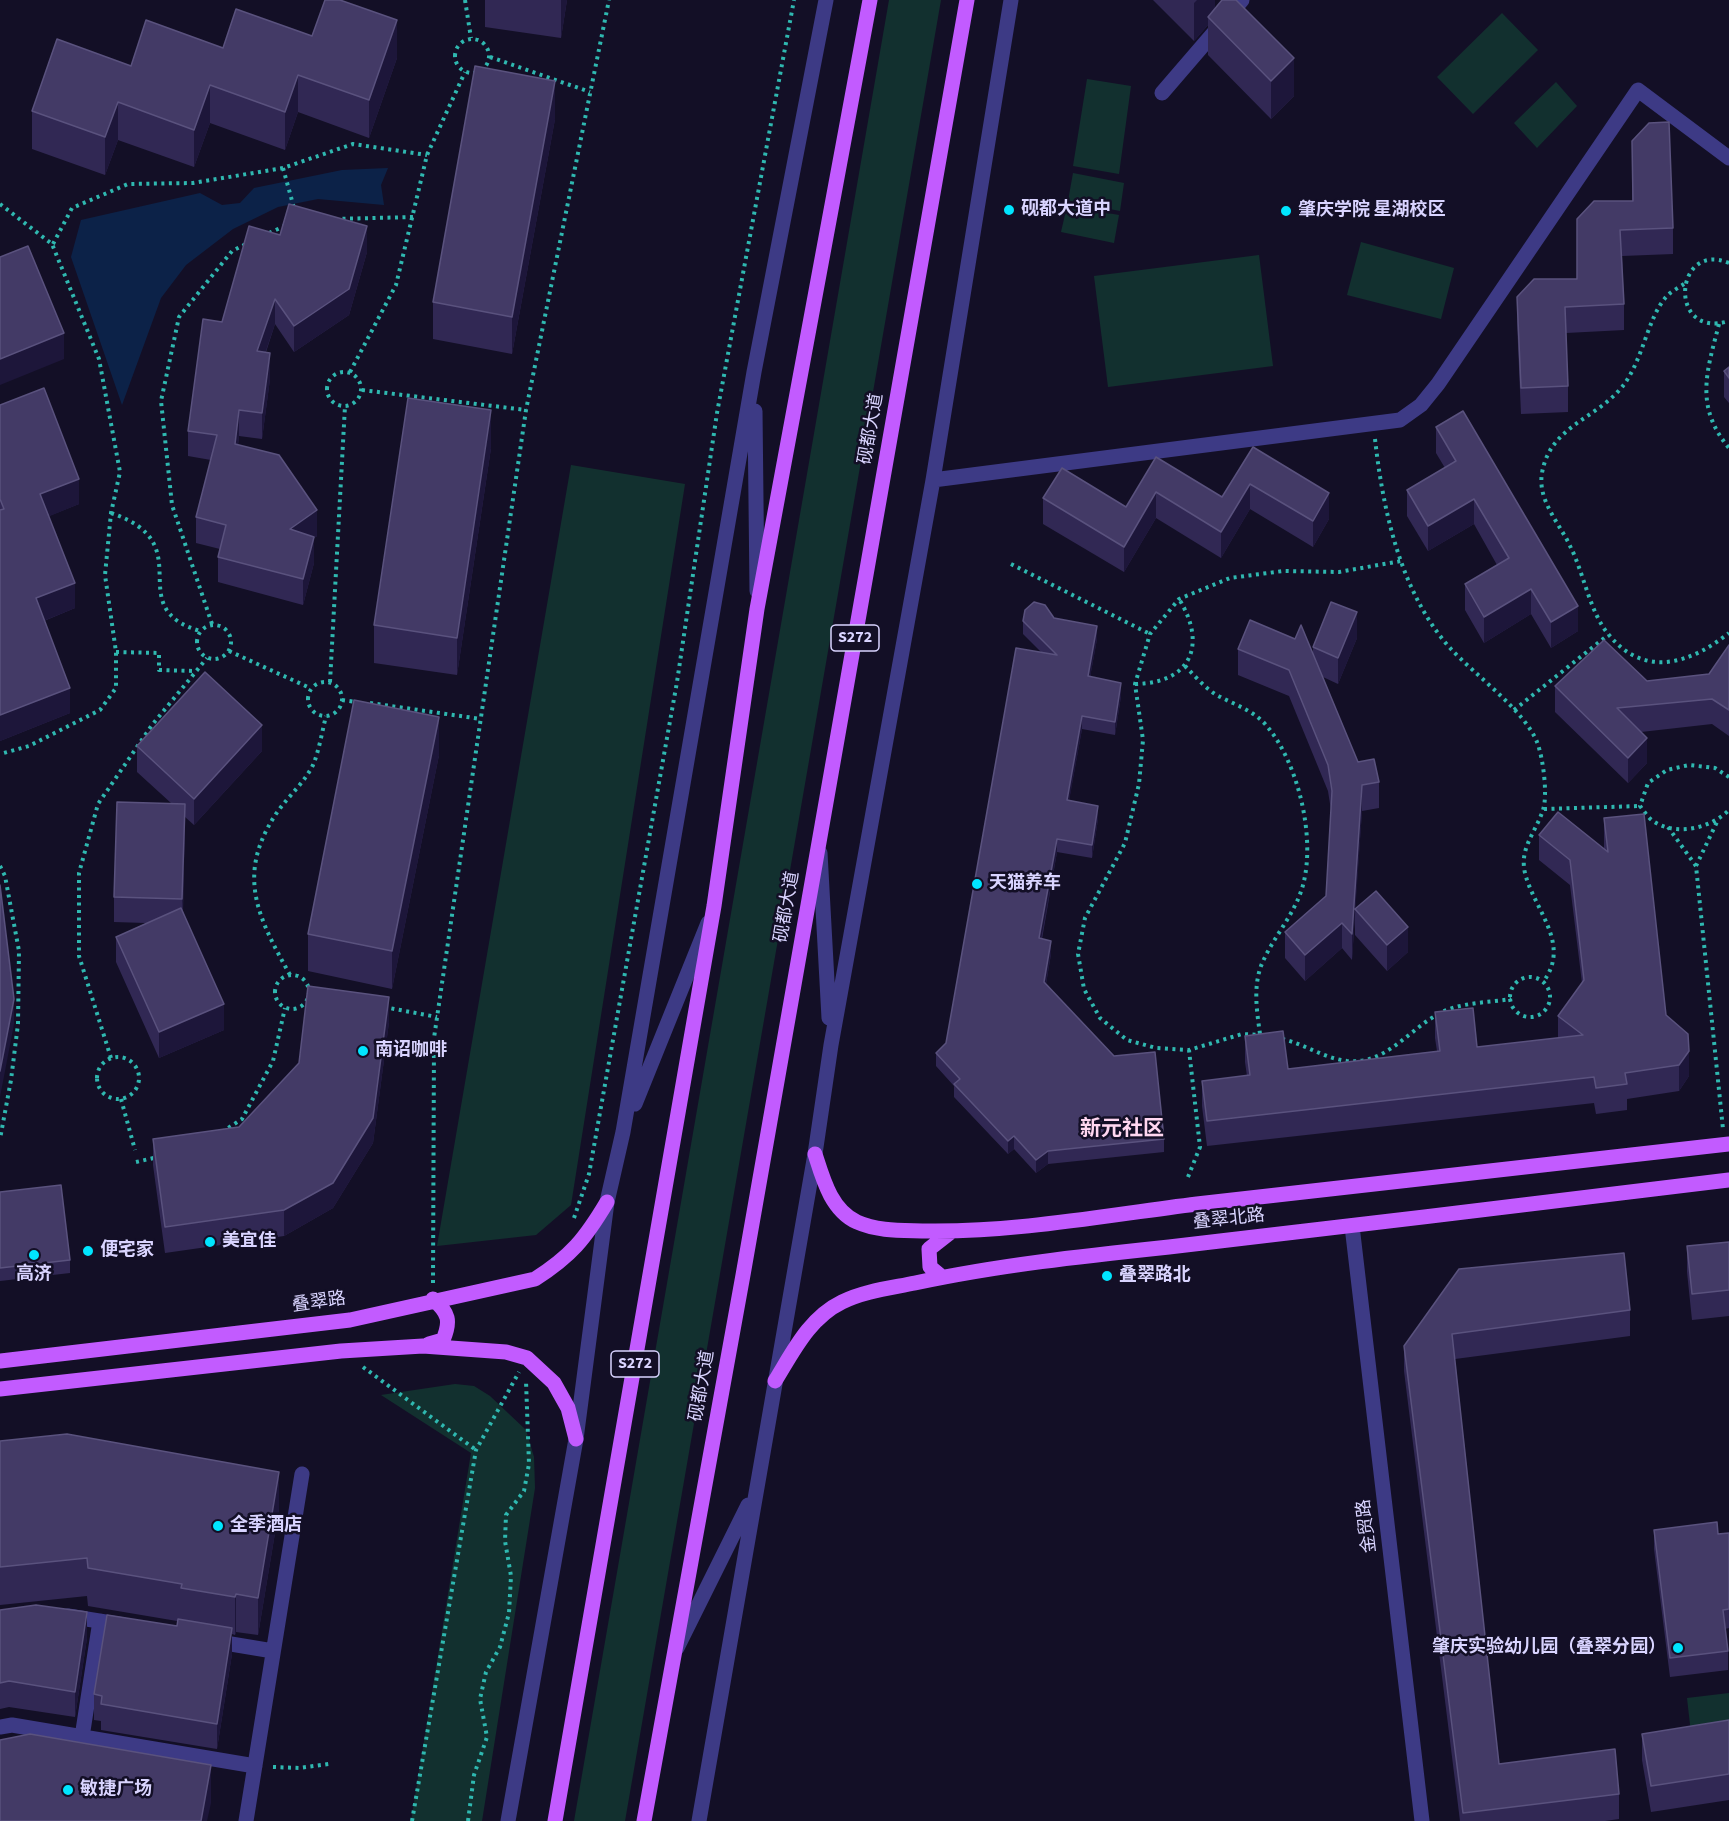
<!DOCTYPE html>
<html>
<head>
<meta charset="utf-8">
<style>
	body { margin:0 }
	canvas { display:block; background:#130f26 }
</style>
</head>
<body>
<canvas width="1729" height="1821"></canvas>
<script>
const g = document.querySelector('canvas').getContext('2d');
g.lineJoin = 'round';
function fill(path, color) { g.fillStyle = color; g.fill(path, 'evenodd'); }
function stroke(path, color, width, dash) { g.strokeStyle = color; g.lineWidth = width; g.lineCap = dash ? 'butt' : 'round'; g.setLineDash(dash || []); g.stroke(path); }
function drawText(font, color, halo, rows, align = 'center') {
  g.font = font + ' "Source Sans 3","Noto Sans SC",sans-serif'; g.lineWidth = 5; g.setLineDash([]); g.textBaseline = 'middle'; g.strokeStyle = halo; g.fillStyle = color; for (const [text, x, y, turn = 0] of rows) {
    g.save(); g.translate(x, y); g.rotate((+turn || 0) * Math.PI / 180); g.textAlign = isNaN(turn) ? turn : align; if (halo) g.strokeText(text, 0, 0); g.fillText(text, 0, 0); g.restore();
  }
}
fill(new Path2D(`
	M889 0H941L625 1821H574Z
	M1502 13 1538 50 1473 114 1437 77Z
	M1087 79 1131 86 1119 174 1073 166Z
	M1556 82 1577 106 1537 148 1514 123Z
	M1073 173 1124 183 1120 211 1068 201Z
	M1067 206 1119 215 1114 243 1061 232Z
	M1361 242 1454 268 1441 319 1347 295Z
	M1259 255 1273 366 1108 387 1094 276Z
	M571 465 685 484 571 1205 536 1235 437 1246Z
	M455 1384 474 1386 490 1396 526 1430 534 1457 535 1488 482 1821H411L471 1453 381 1395Z
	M1729 1693V1728L1691 1733 1687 1698Z`), '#12302f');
fill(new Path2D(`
	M388 168 381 185 384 205 318 199 278 207 233 229 186 265 161 298 122 405 71 257 81 220 200 193 222 205 240 203 254 188 342 170Z`), '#0c2248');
stroke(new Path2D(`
	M465 0 471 38
	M455 56a17 17 0 1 1 34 0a17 17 0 1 1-34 0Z
	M490 57 590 92
	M283 168 294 208
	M0 204 52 244 99 359 120 472 111 513 105 575 116 652V688L100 710 29 746 0 754
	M335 219 413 217
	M269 233 287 225
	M53 244 72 208 128 184 193 183 283 168 353 144 427 155
	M1729 263C1674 240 1667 340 1729 321
	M1684 284C1678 288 1670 292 1666 297 1647 319 1643 361 1622 387 1595 420 1550 426 1542 473 1537 501 1561 525 1571 548 1584 574 1590 613 1609 635 1645 679 1691 663 1729 633
	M1719 324C1707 371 1694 406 1729 448
	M327 389a17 17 0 1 1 34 0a17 17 0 1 1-34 0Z
	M350 372 396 285 427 155 465 72
	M362 390 526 410
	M1375 439C1383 511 1401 594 1451 649 1476 676 1524 710 1537 742 1543 757 1548 795 1543 810 1536 832 1519 848 1525 873 1534 910 1572 944 1543 982
	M111 513C203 544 119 607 200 631
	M1011 564 1150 634
	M212 624 172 505 161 401 179 317 232 251 246 244
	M197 642a17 17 0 1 1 34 0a17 17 0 1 1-34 0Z
	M229 651 310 688
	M116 652 159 653V670L195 671
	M1185 666C1194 675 1204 687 1215 694 1232 704 1252 709 1266 725 1298 762 1316 837 1303 885 1295 915 1272 938 1261 966 1253 988 1257 1012 1260 1034
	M308 699a17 17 0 1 1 34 0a17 17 0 1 1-34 0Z
	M330 682 345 406
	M1135 684C1192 683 1207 644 1179 599
	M342 700 356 702
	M370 703 481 719
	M1514 710 1608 635
	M1729 777 1715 768 1689 765 1667 770 1648 783 1640 806C1644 811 1648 818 1653 821 1676 837 1711 828 1729 810
	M1544 809 1640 806
	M1668 827 1696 866 1723 1129
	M0 866 5 876 19 951 18 1024 11 1080 0 1139
	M1696 866 1717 822
	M275 992a17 17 0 1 1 34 0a17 17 0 1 1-34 0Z
	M290 975C259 919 236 877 274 817 285 799 303 785 313 765 319 751 322 732 326 716
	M1510 997a20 20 0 1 1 40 0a20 20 0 1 1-40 0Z
	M384 1007 437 1017
	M1263 1035 1242 1034 1189 1050 1156 1048 1127 1040 1100 1018 1084 989 1078 954 1085 918 1125 843 1139 784 1143 740 1135 684 1150 634 1179 599 1230 578 1283 571 1339 572 1401 561
	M1282 1039C1305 1044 1323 1058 1347 1061 1384 1065 1406 1033 1435 1016 1457 1002 1486 1003 1511 999
	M97 1078a21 21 0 1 1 42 0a21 21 0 1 1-42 0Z
	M111 1058 79 956V873L98 804 152 725 207 658
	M121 1099 135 1150
	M222 1132 242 1119 273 1061 285 1008
	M136 1162 158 1157
	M1188 1177 1200 1147 1189 1050
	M574 1218 589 1174 677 682 717 413 794 0
	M433 1283 434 1038 526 410 609 0
	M363 1367 476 1450
	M273 1767 299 1768 329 1764
	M412 1821 476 1450 519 1372
	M468 1821 474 1775 487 1737 480 1699 486 1672 500 1647 509 1613 511 1576 505 1541 506 1515 524 1491 529 1464 526 1381`), '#2fb8b0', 4, [3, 4.5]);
stroke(new Path2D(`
	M1162 93 1242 0
	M755 411 757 591
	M933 480 1400 420 1421 405 1438 384 1638 90 1729 158
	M820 853 829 1018
	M635 1104 708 923
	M1352 1226 1422 1821
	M68 1616 124 1625
	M213 1641 273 1651
	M677 1648 748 1505
	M0 1727 12 1725 255 1766
	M82 1737 100 1621
	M246 1821 302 1474
	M508 1821 576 1439 607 1202 623 1132 754 372 826 0
	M699 1821 815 1154 831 1045 933 480 1011 0`), '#3d3a85', 15);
stroke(new Path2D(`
	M815 1154C823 1179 831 1210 857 1222 879 1232 905 1230 928 1231 1019 1232 1107 1215 1197 1204 1374 1183 1552 1165 1729 1144
	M942 1277 930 1267 929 1249 952 1231
	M429 1344 443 1340C451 1321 449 1313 433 1299
	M0 1361 350 1320 535 1279C571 1256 585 1239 607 1202
	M775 1381C793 1352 809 1318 842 1302 864 1291 891 1288 915 1283 999 1265 1084 1256 1169 1247 1356 1226 1542 1202 1729 1180
	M0 1389 341 1351 423 1346 506 1352 527 1358 554 1383 568 1408 576 1439
	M555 1821 714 906 757 609 870 0
	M644 1821 743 1275 967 0`), '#c25bff', 15);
fill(new Path2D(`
	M485 0H567L561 38 485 27Z
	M1153 0H1215V9L1294 96 1271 119 1208 55V25L1194 41Z
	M312 36 397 58 369 138 298 112 285 150 210 123 194 167 118 140 105 175 32 149V111L223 48Z
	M555 119 512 354 433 339V302Z
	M1632 141 1673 228V254L1622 256 1624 304V330L1566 333 1568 386V412L1521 414 1517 322V297L1577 279 1632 201Z
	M280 235 367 252 349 315 294 352 275 324 266 352 270 379 262 439 239 436 238 445 317 536 314 538V563L303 605 218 582V557L220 549 196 543V517L211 460 188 456V431L222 322Z
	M1729 367V403L1724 397V371Z
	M0 405 79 504 49 516 75 608 44 621 70 713 0 741Z
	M1436 427 1578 631 1551 648 1531 614 1484 643 1465 610V584L1497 565 1474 524 1428 551 1407 516V490L1445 468 1436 453Z
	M1253 447 1329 519 1313 547 1250 509 1221 558 1156 518 1124 572 1043 524V498L1126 507 1156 457 1222 497Z
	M491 448 457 675 374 663V625Z
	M1054 618 1097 639 1090 677 1121 696 1115 735 1082 729 1069 800 1098 819 1092 858 1057 852 1042 939 1051 954 1046 984 1164 1139V1152L1048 1164 1036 1173 1014 1149 1008 1154 954 1097V1086L936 1066V1053L946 1043 1041 652 1023 634V621Z
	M1357 638 1338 684 1323 677 1358 762 1379 782V808L1362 811 1355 909 1408 952 1387 971 1355 935V913L1352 960 1342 948 1305 981 1285 958V932L1326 896 1331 810 1328 791 1289 696 1238 675V649L1313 653V647Z
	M1729 645V736L1712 724 1641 732 1647 763 1628 783 1555 712V686L1647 681 1709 674Z
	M137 746 262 751 194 825 185 817 183 911 224 1030 159 1058 116 962V937L146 923 114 922V897L171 803 137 772Z
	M439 755 392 989 308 971V934Z
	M1604 818 1666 1015 1689 1076 1679 1091 1627 1099V1110L1596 1114 1594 1103 1207 1146 1202 1106V1081L1247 1076 1245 1062V1036L1288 1069 1437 1051 1435 1038V1012L1477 1047 1558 1038V1016L1582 983 1570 885 1539 860V835L1604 850Z
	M389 1022 373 1143 333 1208 284 1236 165 1253 153 1165V1139L239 1127Z
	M0 1192 70 1260V1273L0 1281Z
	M1729 1242V1316L1692 1320 1687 1272V1246Z
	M1459 1269 1630 1310V1336L1455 1359 1499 1764 1619 1794V1819L1605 1821H1460L1404 1371V1346Z
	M0 1441 279 1509 258 1635 236 1632 235 1635 232 1634V1654L217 1749 101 1730V1721L94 1720V1694L177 1626V1621L88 1606 87 1596 0 1605Z
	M1654 1530 1718 1534 1729 1533V1628L1725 1629 1728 1651V1670L1670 1677 1654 1549Z
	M0 1610 87 1638 75 1717 9 1707 0 1709Z
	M1729 1720V1800L1651 1812 1642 1760V1734Z`), '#312854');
fill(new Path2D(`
	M561 0H567L561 38Z
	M1197 0H1215V16L1208 17V25L1194 41V3Z
	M397 20V58L369 138V100Z
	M1294 58V96L1271 119V81Z
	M298 75V112L285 150V112Z
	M555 81V119L512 354V317Z
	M210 85V123L194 167V130Z
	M118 102V140L105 175V137Z
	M367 226V252L349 315 294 352V326Z
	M275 299V324L257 377V351Z
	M64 333V359L0 385V359Z
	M270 353V379L262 439V413Z
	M239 410V436L235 469V444Z
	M491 410V448L457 675V638Z
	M79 479V504L40 520V494Z
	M1250 484V509L1221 558V532Z
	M1156 492V518L1124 572V547Z
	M1329 493V519L1313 547V521Z
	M1474 499V524L1428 551V526Z
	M317 510V536L314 538V563L303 605V579L290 529Z
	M75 583V608L36 624V598Z
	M1531 589V614L1484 643V617Z
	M1578 606V631L1551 648V622Z
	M1357 612V638L1338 684V658Z
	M1097 626V639L1088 689V676Z
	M1121 683V696L1115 735V722Z
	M70 688V713L0 741V715Z
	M1082 716V729L1067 813V800Z
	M439 717V755L392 989V951Z
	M262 725V751L194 825V799Z
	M1647 738V763L1628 783V758Z
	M1362 785V811L1352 960V934Z
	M185 804V830L182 924V899Z
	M1098 806V819L1092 858V845Z
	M1057 839V852L1039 951V938Z
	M1342 923V948L1305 981V955Z
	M1408 927V952L1387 971V945Z
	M1051 941V954L1044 995V982Z
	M389 997V1022L373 1143 333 1208 284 1236V1210Z
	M14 999V1024L0 1097V1071Z
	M224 1004V1030L159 1058V1032Z
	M1689 1051V1076L1679 1091V1065Z
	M1014 1136V1149L1008 1154V1141Z
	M1048 1151V1164L1036 1173V1160Z
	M279 1472V1509L258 1635V1598Z
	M236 1594V1632L235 1635V1597Z
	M87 1612V1638L75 1717V1692Z
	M232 1628V1654L217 1749V1724Z
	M211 1765V1803L207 1821H201Z`), '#1d163a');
const building = new Path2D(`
	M325 0H340L397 20 369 100 298 75 285 112 210 85 194 130 118 102 105 137 32 111 57 39 131 66 146 20 223 48 236 9 312 36Z
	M1222 0H1236L1294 58 1271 81 1208 17Z
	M475 66 555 81 512 317 433 302Z
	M1669 122 1673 228 1620 230 1624 304 1565 307 1568 386 1521 388 1517 297 1534 279H1577V219L1594 201H1633L1632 141 1649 123Z
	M289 204 367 226 349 289 294 326 275 299 257 351 270 353 262 413 239 410 235 444 279 455 317 510 290 529 314 537 303 579 218 557 226 525 196 517 217 435 188 431 203 319 222 322 249 226 280 235Z
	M28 246 64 333 0 359V257Z
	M1729 367V378L1724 371Z
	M44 388 79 479 40 494 75 583 36 598 70 688 0 715V510L4 509 0 499V405Z
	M408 398 491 410 457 638 374 625Z
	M1463 411 1578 606 1551 622 1531 589 1484 617 1465 584 1509 558 1474 499 1428 526 1407 490 1456 461 1436 427Z
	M1253 447 1329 493 1313 521 1250 484 1221 532 1156 492 1124 547 1043 498 1062 468 1126 507 1156 457 1222 497Z
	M1034 602 1045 605 1054 618 1097 626 1088 676 1121 683 1115 722 1082 716 1067 800 1098 806 1092 845 1057 839 1039 938 1051 941 1044 982 1114 1056 1155 1052 1164 1139 1048 1151 1036 1160 1014 1136 1008 1141 954 1084 960 1079 936 1053 946 1043 1016 648 1057 655 1023 621 1025 610Z
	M1331 602 1357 612 1338 658 1313 647Z
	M1250 620 1295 639 1301 625 1358 762 1374 759 1379 782 1362 785 1352 934 1342 923 1305 955 1285 932 1326 896 1332 791 1328 765 1289 670 1238 649Z
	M1604 640 1647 681 1709 674 1729 645V710L1712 699 1617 708 1647 738 1628 758 1555 686Z
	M205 672 262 725 194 799 137 746Z
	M354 700 439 717 392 951 308 934Z
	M117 802 185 804 182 899 114 897Z
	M1558 812 1608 852 1604 818 1644 814 1666 1015 1688 1034 1689 1051 1679 1065 1625 1073 1627 1084 1596 1088 1594 1077 1207 1121 1202 1081 1250 1075 1245 1036 1283 1031 1288 1069 1440 1051 1435 1012 1473 1008 1477 1047 1583 1035 1558 1016 1584 980 1570 860 1539 835Z
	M0 885 14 999 0 1071Z
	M1376 891 1408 927 1387 945 1355 909Z
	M181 908 224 1004 159 1032 116 937Z
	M308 986 389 997 373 1118 333 1183 284 1210 165 1227 153 1139 239 1127 299 1063Z
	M61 1185 70 1260 0 1268V1192Z
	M1729 1242V1290L1692 1294 1687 1246Z
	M1624 1253 1630 1310 1452 1334 1499 1764 1615 1749 1619 1794 1463 1813 1404 1346 1459 1269Z
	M67 1434 279 1472 258 1598 236 1594 235 1597 181 1588 182 1584 88 1568 87 1558 0 1567V1441Z
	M1717 1522 1718 1534 1729 1533V1609L1723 1610 1728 1651 1670 1658 1654 1530Z
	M36 1605 87 1612 75 1692 9 1681 0 1683V1610Z
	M107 1615 177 1626 178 1619 232 1628 217 1724 101 1704 102 1696 94 1694Z
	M1729 1720V1774L1651 1786 1642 1734Z
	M30 1734 211 1765 201 1821H0V1740Z`);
fill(building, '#433a66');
stroke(building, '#5a527e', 1.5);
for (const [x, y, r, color] of [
	[1009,210,6,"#00e5ff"],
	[1286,211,6,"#00e5ff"],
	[977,884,6,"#00e5ff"],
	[363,1051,6,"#00e5ff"],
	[210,1242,6,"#00e5ff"],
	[88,1251,6,"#00e5ff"],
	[34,1255,6,"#00e5ff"],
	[1107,1276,6,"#00e5ff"],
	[218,1526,6,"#00e5ff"],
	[1678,1648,6,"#00e5ff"],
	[68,1790,6,"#00e5ff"]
]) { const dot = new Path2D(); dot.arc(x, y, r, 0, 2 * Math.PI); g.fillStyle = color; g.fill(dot); stroke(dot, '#130f26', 2); }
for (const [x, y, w] of [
	[855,638,48],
	[635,1364,48]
]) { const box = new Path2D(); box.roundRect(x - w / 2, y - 13, w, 26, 4.5); g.fillStyle = '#130f26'; g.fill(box); stroke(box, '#d9d4ff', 1.5); }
drawText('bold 16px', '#d9d4ff', null, [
	["S272",855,638],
	["S272",635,1364]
]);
drawText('bold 18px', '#d9d4ff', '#130f26', [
	["砚都大道中",1021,210],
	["肇庆学院 星湖校区",1298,211],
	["天猫养车",989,884],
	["南诏咖啡",375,1051],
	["美宜佳",222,1242],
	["便宅家",100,1251],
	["高济",34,1275,"center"],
	["叠翠路北",1119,1276],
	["全季酒店",230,1526],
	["肇庆实验幼儿园（叠翠分园）",1666,1648,"right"],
	["敏捷广场",80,1790]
], 'left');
drawText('18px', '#d9d4ff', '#130f26', [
	["砚都大道",872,429,-80],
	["砚都大道",788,907,-80],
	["叠翠北路",1229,1220,-6],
	["叠翠路",319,1303,-8],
	["砚都大道",703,1386,-80],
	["金贸路",1368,1526,-97]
]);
drawText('bold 21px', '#ffd6f0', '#130f26', [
	["新元社区",1122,1130]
]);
</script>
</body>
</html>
